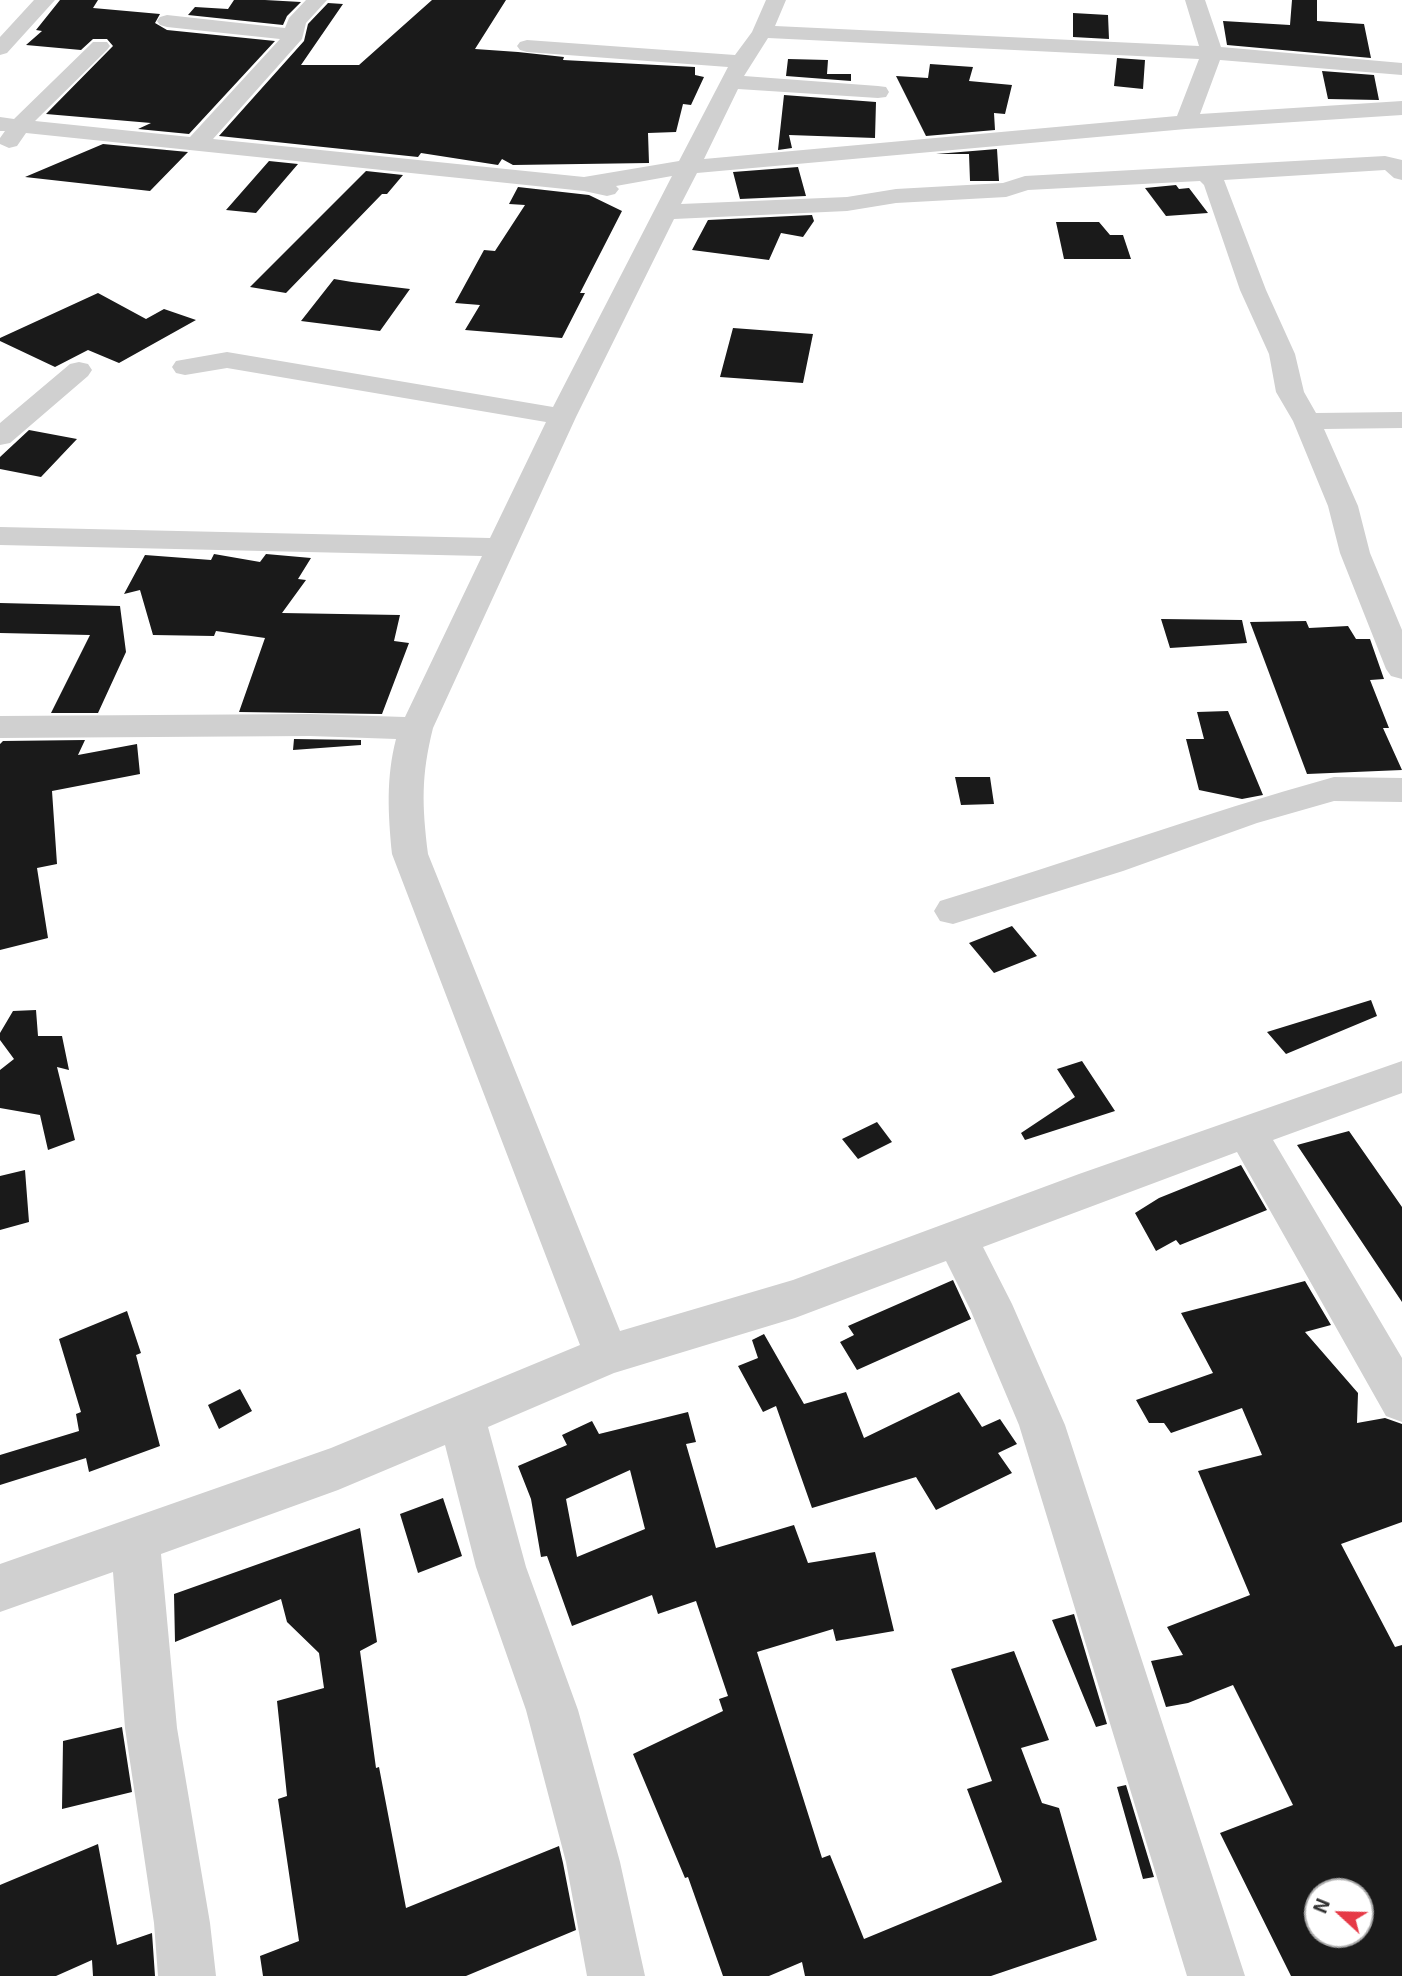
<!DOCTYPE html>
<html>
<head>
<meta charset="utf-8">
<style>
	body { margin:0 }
	#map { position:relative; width:1402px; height:1976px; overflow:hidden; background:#fff; font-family:"Exo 2",sans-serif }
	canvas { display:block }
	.north { position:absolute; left:1304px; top:1878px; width:70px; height:70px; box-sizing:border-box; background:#fff; border:2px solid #adadad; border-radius:50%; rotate:292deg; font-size:19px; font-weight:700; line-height:28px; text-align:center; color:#333 }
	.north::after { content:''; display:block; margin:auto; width:24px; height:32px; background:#e63946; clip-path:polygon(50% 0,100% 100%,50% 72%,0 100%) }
</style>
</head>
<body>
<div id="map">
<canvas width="1402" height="1976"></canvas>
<div class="north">N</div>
</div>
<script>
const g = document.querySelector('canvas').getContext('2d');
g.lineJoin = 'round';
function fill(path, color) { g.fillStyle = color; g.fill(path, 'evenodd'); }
fill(new Path2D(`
	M60 0H98L93 8 160 14 155 23 167 30 275 41 189 134 138 129 151 123 46 114 113 46 107 39H93L81 50 26 45 42 31 36 30Z
	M234 0H265L301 2 287 16 283 25 188 15 195 7 228 9Z
	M432 0H506L475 49 518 52 564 57 563 60 695 67V75L704 77 691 105 683 104 676 132 648 133 649 163 513 165 502 159 498 165 421 153 418 157 219 136 304 41 308 24 328 3 343 4 301 65H359Z
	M1292 0H1317V21L1364 24 1371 58 1227 45 1223 21 1290 25Z
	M1073 13 1108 15 1109 39 1073 37Z
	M1117 58 1145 60 1143 89 1114 86Z
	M788 59 828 60 827 74H851V81L786 76Z
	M930 64 973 67 969 81 1012 85 1005 114 994 113 995 130 926 136 896 76 928 78Z
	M1322 71 1374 75 1379 100 1328 99Z
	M784 95 876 102 875 138 789 135 792 148 778 150Z
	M103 144 188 152 150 191 25 177Z
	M997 149 999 181H970L969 154H936Z
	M269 161 298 164 256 213 226 210Z
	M798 167 806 196 740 199 733 172Z
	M366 171 403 175 387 194H382L286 293 250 287Z
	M1176 185 1179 189 1189 188 1208 213 1166 216 1145 188Z
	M518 187 589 195 622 211 580 293H585L562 338 465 330 480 305 455 303 484 250 495 251 525 205 509 204Z
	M812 215 814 221 803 237 781 233 769 260 692 250 708 220Z
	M1056 222H1099L1110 235H1123L1131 259H1064Z
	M334 279 352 282 410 289 380 331 301 321Z
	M98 293 146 319 164 309 196 320 119 363 88 350 55 367 0 341V338Z
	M733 328 813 334 803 383 720 377Z
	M29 430 77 439 41 477 0 469V457Z
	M214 554 260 562 266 554 311 558 298 579 306 580 282 613 400 615 394 641 409 643 382 714 239 712 265 638 216 631 214 636 153 635 140 590 124 594 145 555 211 560Z
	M0 603 120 606 126 652 98 713H51L90 635 0 633Z
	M1161 619 1242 620 1247 643 1170 648Z
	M1306 621 1309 628 1348 626 1356 639H1370L1384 679 1370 680 1389 728H1383L1402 770 1307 774 1250 622Z
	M1228 711 1263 795 1242 799 1199 790 1186 739H1204L1197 712Z
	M294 739 361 740V745L293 750Z
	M85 740 78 755 137 744 140 774 52 791 57 864 37 868 48 938 0 950V744L3 741Z
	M955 777H990L994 804 961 805Z
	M1012 926 1037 956 994 973 969 943Z
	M1371 1000 1377 1016 1286 1054 1267 1032Z
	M36 1010 38 1036H62L69 1070 57 1067 75 1140 48 1150 40 1115 0 1108V1070L14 1059 0 1040V1033L13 1011Z
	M1082 1061 1115 1111 1025 1140 1021 1133 1075 1097 1057 1069Z
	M877 1122 892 1142 858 1159 842 1139Z
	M1349 1131 1402 1207V1302L1297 1145Z
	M1241 1165 1267 1210 1180 1245 1176 1240 1156 1251 1135 1213 1159 1198Z
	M25 1170 29 1222 0 1230V1176Z
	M953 1280 971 1319 857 1370 840 1342 854 1335 848 1326Z
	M1305 1281 1331 1325 1305 1332 1358 1393 1357 1423 1385 1418 1402 1424V1522L1341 1544 1395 1647 1402 1645V1976H1291L1220 1833 1293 1805 1233 1685 1188 1703 1166 1707 1151 1661 1183 1655 1167 1627 1250 1595 1198 1471 1262 1455 1242 1408 1171 1433 1164 1423H1149L1136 1400 1213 1373 1181 1313ZM1318 1892H1360V1934H1318Z
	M127 1311 141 1353 136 1355 160 1446 89 1472 86 1458 0 1485V1455L79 1431 76 1414 81 1412 59 1339Z
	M764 1334 804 1404 846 1392 864 1438 959 1392 982 1427 1000 1419 1017 1444 998 1453 1012 1473 936 1510 916 1477 812 1508 776 1406 763 1412 738 1366 758 1358 752 1340Z
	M240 1389 252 1411 219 1429 208 1405Z
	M688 1412 696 1442 686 1444 716 1548 794 1525 808 1563 875 1552 894 1631 836 1641 833 1629 757 1652 822 1858 830 1855 864 1939 1002 1882 967 1789 992 1781 951 1669 1014 1651 1049 1740 1021 1748 1042 1803 1059 1808 1097 1940 991 1976H805L802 1962 769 1976H723L688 1877 685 1878 633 1754 723 1711 719 1699 728 1696 696 1601 658 1614 652 1595 572 1626 547 1556 541 1557 531 1499 518 1466 567 1445 562 1435 592 1421 599 1434ZM630 1470 645 1529 577 1557 566 1499Z
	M443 1498 462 1556 418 1573 400 1514Z
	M360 1528 377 1642 360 1651 376 1768 379 1767 406 1908 559 1846 563 1863 576 1930 466 1976H263L260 1956 299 1941 278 1799 287 1796 277 1701 324 1688 319 1653 287 1622 281 1599 175 1642 174 1594Z
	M1074 1614 1107 1724 1096 1727 1052 1620Z
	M122 1727 132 1792 62 1809 63 1741Z
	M1126 1785 1154 1877 1143 1879 1117 1787Z
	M98 1844 117 1945 152 1933 155 1976H93L92 1960 56 1976H0V1885Z`), '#1a1a1a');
fill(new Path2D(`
	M34 0H55L7 53 0 55V37Z
	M306 0H327L306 23 302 39 213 139 584 177 679 161 728 67 527 52 520 50 517 46 520 42 527 40 735 55 752 32 766 0H786L775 26 1199 46 1185 0H1205L1221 47 1402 63V75L1220 60 1200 114 1402 101V115L1186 129 697 173 681 204 847 197 896 189 1003 183 1025 176 1385 156 1402 160V180L1394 178 1385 170 1224 180 1266 290 1295 354 1304 392 1316 413 1402 412V428L1324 429 1358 506 1370 553 1402 630V679L1391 676 1386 669 1340 553 1328 506 1293 421 1276 392 1269 354 1240 290 1204 185 1200 181 1028 190 1006 197 896 203 847 211 674 219 576 417 433 728C421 776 422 805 428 854L620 1331 793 1280 1079 1174 1402 1061V1093L1273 1140 1402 1358V1422L1386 1416 1237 1152 983 1247 1012 1304 1065 1425 1245 1976H1187L1019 1425 970 1309 946 1261 795 1318 614 1373 488 1427 526 1567 578 1710 620 1862 645 1976H587L566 1862 526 1710 476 1567 445 1445 338 1490 161 1554 177 1728 210 1923 216 1976H158L154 1923 125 1728 113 1572 0 1612V1564L331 1448 580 1345 392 854C388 813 386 778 396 739L310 736 0 738V716L310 714 405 717 482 556 0 545V527L490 538 546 422 227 368 185 375 176 373 172 367 176 361 227 352 553 407 672 176 616 186 619 189 615 194 607 196 584 191 26 133 17 146 9 148 0 144V138L5 131H0V117L14 119 93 42H107L110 46 107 50 35 121 190 137 280 39 167 27 160 25 157 21 160 17 167 15 285 28 289 18ZM768 38 1199 59 1177 116 704 159 738 89 878 98 886 97 889 92 886 87 878 86 744 76Z
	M79 362 88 364 92 370 88 376 10 443 0 445V423L70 364Z
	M1334 777 1402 778V802L1334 801 1257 823 1123 871 953 924 940 921 934 911 940 901C1072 861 1201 814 1334 777Z`), '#d0d0d0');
</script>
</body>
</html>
